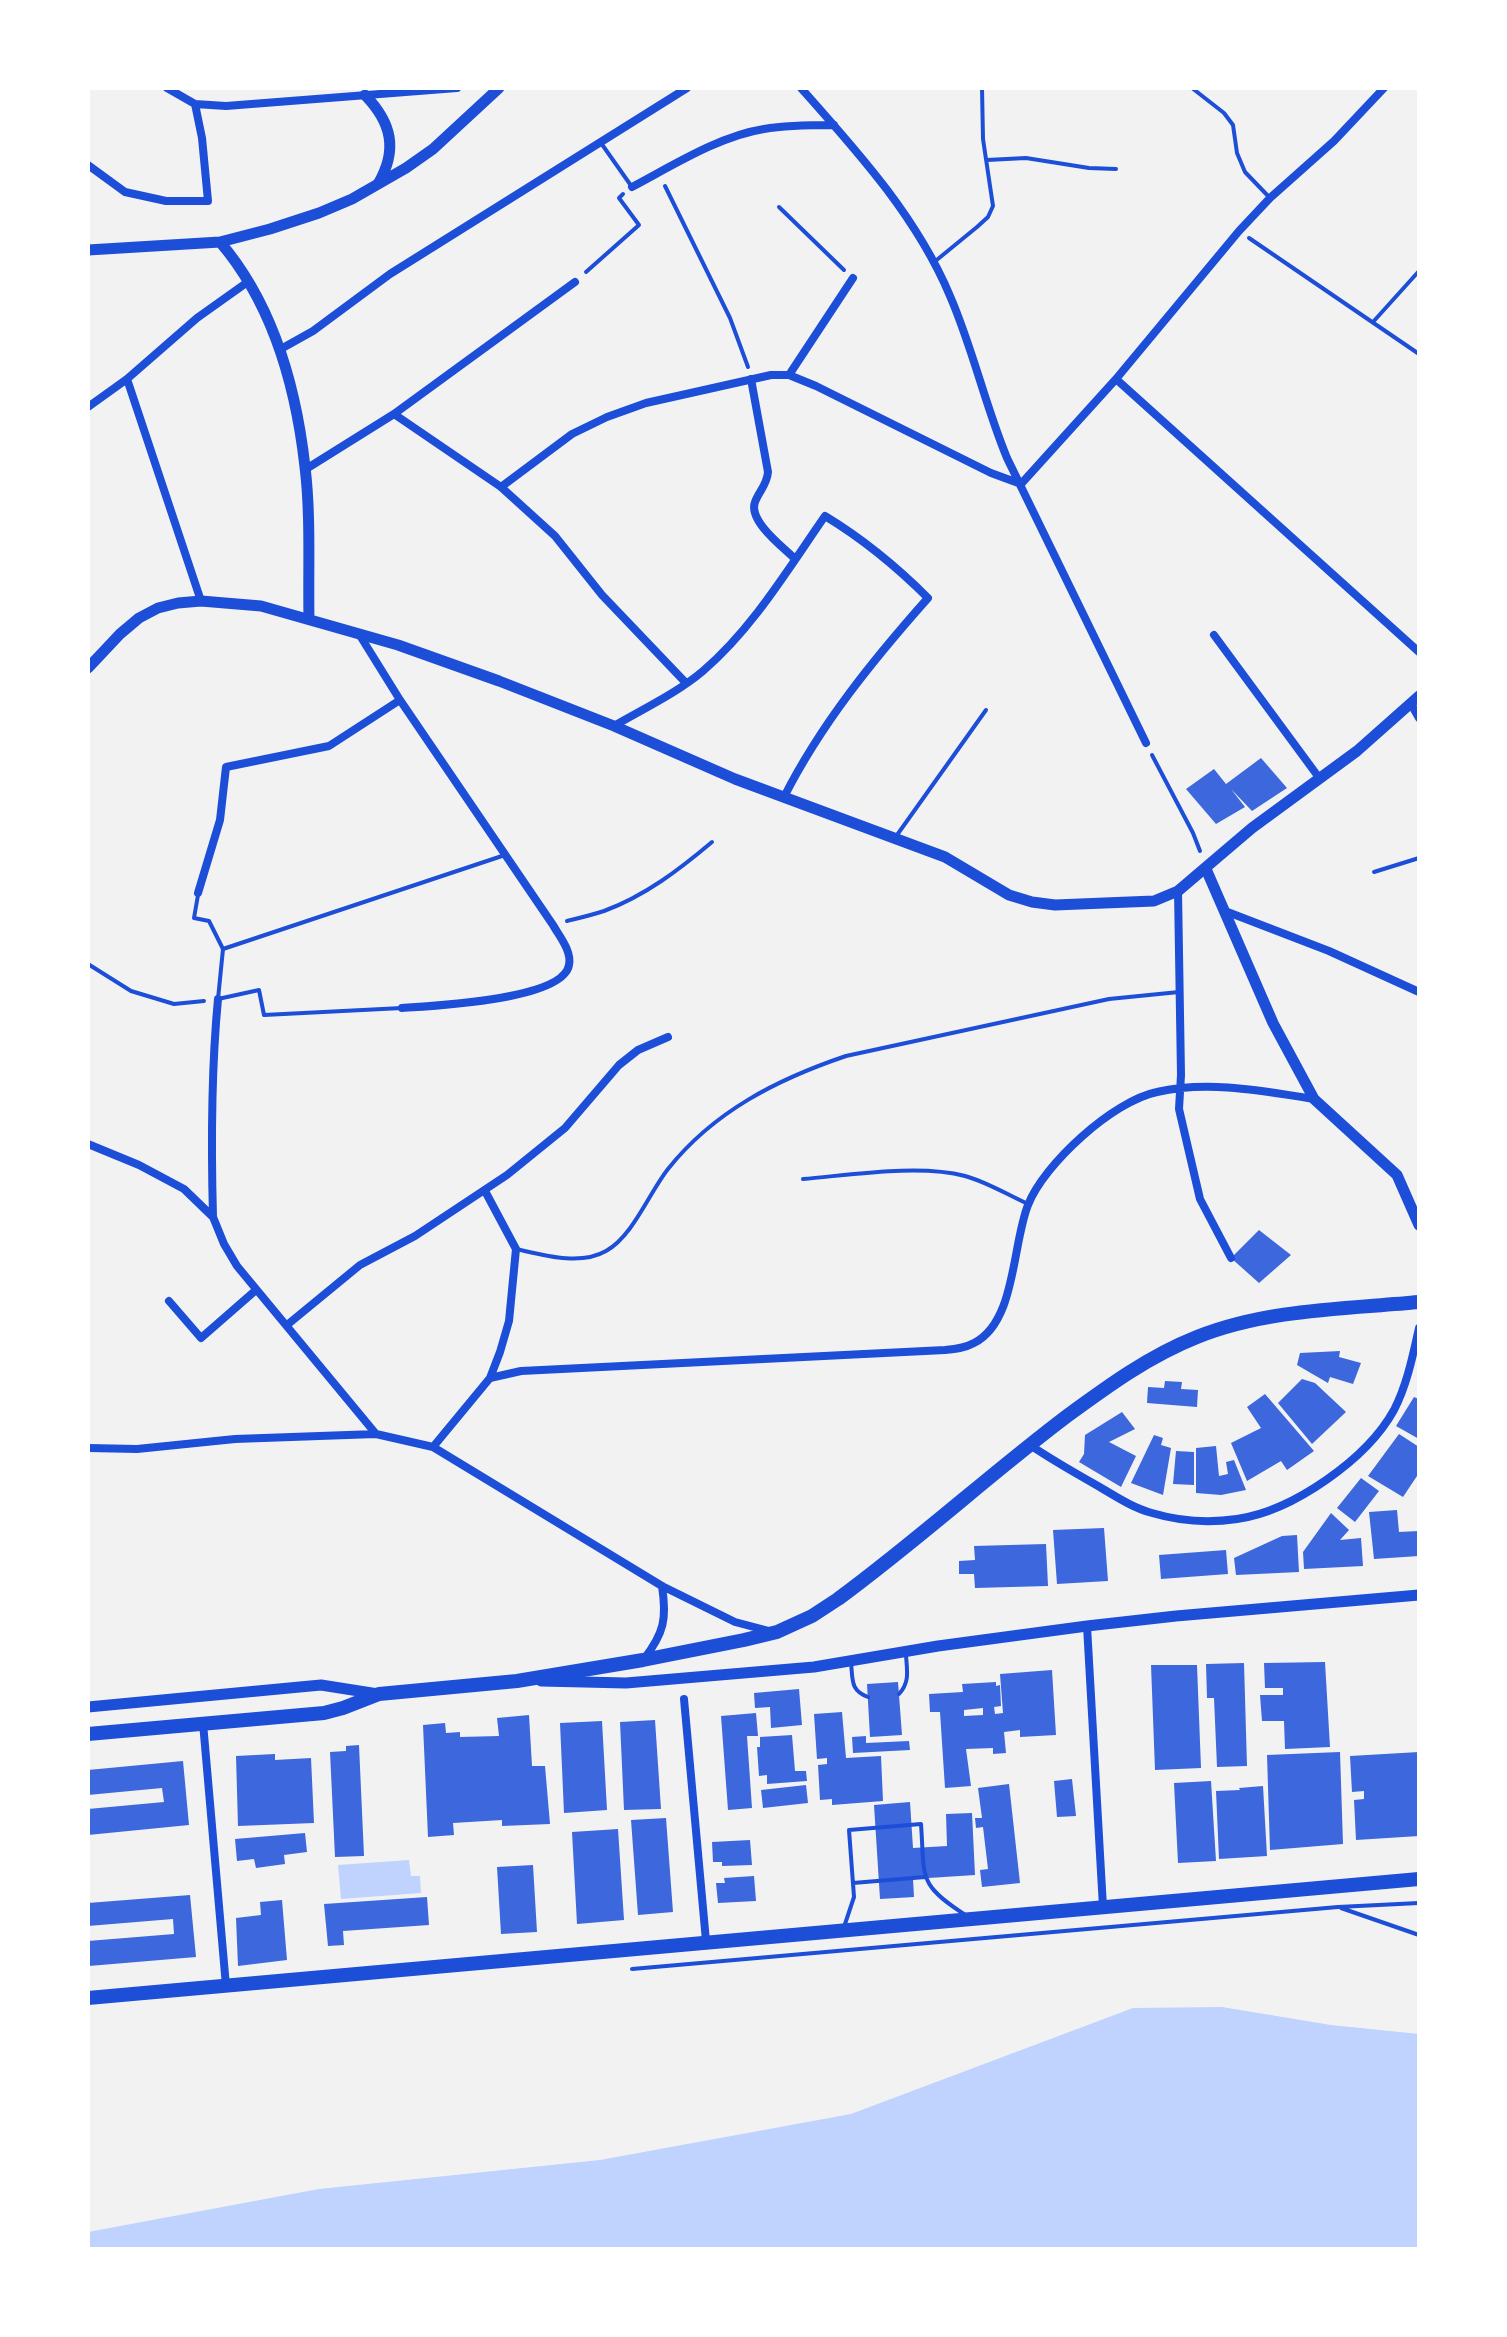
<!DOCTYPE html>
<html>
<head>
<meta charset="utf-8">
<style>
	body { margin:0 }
	#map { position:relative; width:1507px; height:2337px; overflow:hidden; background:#f2f2f2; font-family:"Golos Text",sans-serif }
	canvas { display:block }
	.frame { position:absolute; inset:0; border:90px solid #fff; pointer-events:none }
</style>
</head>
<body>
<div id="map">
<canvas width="1507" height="2337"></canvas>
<div class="frame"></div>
</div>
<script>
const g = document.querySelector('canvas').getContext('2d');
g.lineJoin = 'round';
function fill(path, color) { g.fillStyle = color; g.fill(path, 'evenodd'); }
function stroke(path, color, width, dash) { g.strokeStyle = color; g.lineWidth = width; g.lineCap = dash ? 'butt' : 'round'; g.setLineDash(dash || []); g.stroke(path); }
fill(new Path2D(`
	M409 1860 411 1876H420L421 1893 341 1899 338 1865Z
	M1222 2007 1331 2025 1419 2034V2249H88V2232L319 2189 600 2160 851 2114 1133 2008Z`), '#bfd3fe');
fill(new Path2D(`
	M1261 758 1287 788 1252 811 1231 789 1245 807 1216 824 1186 789 1214 769 1226 784Z
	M1259 1230 1291 1255 1259 1283 1231 1258Z
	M1340 1351 1339 1357 1361 1363 1353 1384 1330 1377 1328 1383 1297 1365 1300 1353Z
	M1302 1379 1315 1383 1346 1412 1312 1444 1278 1403Z
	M1165 1381 1182 1382 1181 1389 1198 1390 1197 1407 1147 1403 1148 1387 1164 1388Z
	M1265 1394 1314 1451 1287 1470 1281 1461 1247 1481 1231 1443 1261 1428 1247 1407Z
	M1414 1397 1419 1399V1439L1396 1426Z
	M1122 1412 1135 1429 1109 1442 1136 1456 1121 1487 1079 1462 1084 1454 1085 1435Z
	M1399 1434 1419 1447V1473L1403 1497 1368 1476Z
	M1154 1435 1163 1438 1161 1445 1171 1448 1163 1495 1131 1483Z
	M1216 1446 1219 1476 1228 1474 1226 1462 1234 1460 1246 1490 1221 1495 1196 1493V1448Z
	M1176 1451 1194 1452V1485L1173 1484Z
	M1361 1478 1379 1491 1355 1522 1337 1508Z
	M1397 1510 1399 1532 1419 1531V1556L1374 1559 1369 1512Z
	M1331 1513 1349 1530 1340 1540 1361 1538 1363 1566 1304 1569 1303 1552Z
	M1104 1528 1108 1581 1057 1584 1053 1530Z
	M1297 1535 1299 1572 1236 1575 1234 1558 1282 1536Z
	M1046 1544 1048 1586 975 1588 974 1574H959V1561L975 1560 974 1546Z
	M1226 1550 1228 1574 1161 1579 1159 1555Z
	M1325 1662 1330 1747 1285 1749 1284 1721H1262L1260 1695H1283V1688H1265L1264 1663Z
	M1244 1663 1247 1766 1217 1767 1214 1698H1207L1206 1664Z
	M1151 1665H1197L1201 1768 1155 1770Z
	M1052 1670 1056 1735 1020 1737V1730L1004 1732 1006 1753 993 1754V1748L966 1749 971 1786 945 1788 940 1712H930L929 1694 963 1692 962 1684 996 1682V1686L1000 1685 1001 1706 994 1707 995 1714 1003 1713 1000 1674ZM983 1708V1715L964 1716V1710Z
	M898 1682 902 1735 870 1737 867 1684Z
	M799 1689 802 1725 771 1728 770 1707 755 1708 754 1693Z
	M842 1712 846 1758 881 1756 883 1801 832 1805V1799L820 1800 818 1765 827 1764V1758L817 1759 814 1714Z
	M756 1713 758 1736H747L752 1808 728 1810 721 1716Z
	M529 1715 532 1766H545L550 1824 502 1826V1820L453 1823 454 1835 428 1837 423 1725 445 1723 446 1733 460 1732V1737L499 1736 497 1718Z
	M655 1720 661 1809 624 1810 620 1722Z
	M602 1721 607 1810 564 1813 560 1723Z
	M792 1735 795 1771H806L807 1781 767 1784V1775L759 1776 757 1747H760V1737Z
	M866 1736V1743L909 1741 910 1750 853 1753 852 1737Z
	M359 1745 364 1856 335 1857 330 1752 346 1751V1746Z
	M1340 1752 1343 1844 1270 1850 1267 1755Z
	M1419 1752V1836L1356 1840 1354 1800 1364 1799V1791L1352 1792 1350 1756Z
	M275 1754V1760L311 1758 314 1823 238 1826 236 1756Z
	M183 1761 189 1825 88 1835V1809L164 1802 162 1788 88 1795V1770Z
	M1072 1779 1076 1816 1057 1817 1054 1781Z
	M1211 1781 1216 1861 1178 1863 1174 1783Z
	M1009 1784 1020 1883 982 1887 980 1870 988 1869 983 1827 976 1828 975 1818H982L978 1788Z
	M806 1785 808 1803 763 1808 761 1790Z
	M1263 1786 1267 1856 1219 1859 1216 1791 1240 1790 1239 1788Z
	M910 1802 913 1848 947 1846 946 1814 972 1813 975 1875 913 1879 914 1897 880 1899 874 1805Z
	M666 1818 673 1912 638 1915 631 1820Z
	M618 1829 624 1920 577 1924 572 1832Z
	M305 1833 307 1852 284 1855 285 1864 256 1868 254 1859 237 1861 235 1839Z
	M750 1840 752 1865 722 1866V1862H713L712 1842Z
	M533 1865 537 1932 501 1934 497 1867Z
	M754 1876 756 1901 718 1903 716 1883H725L724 1878Z
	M190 1895 196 1957 89 1966 88 1941 174 1934 173 1919 88 1926V1903Z
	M427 1897 429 1925 343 1931 344 1945 328 1946 324 1904Z
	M282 1900 287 1960 238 1966 236 1918 261 1915 260 1902Z`), '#3d67dc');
stroke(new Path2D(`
	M665 186 730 318 748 367
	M779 207 844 270
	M1249 238 1419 354
	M586 272 639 225 619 198 623 194
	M1373 322 1419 271
	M1152 755 1193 833 1200 851
	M1374 872 1419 858
	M567 921C579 918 592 915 604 911 645 896 680 869 712 842
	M88 964 131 991 174 1004 204 1001
	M1341 1908 1419 1935
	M632 1969 1338 1907 1419 1903`), '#1d4ed8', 4);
stroke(new Path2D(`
	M1192 88 1224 113 1233 125 1237 153 1245 172 1270 198
	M601 143 632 187
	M987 160 1026 158 1089 168 1116 169
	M933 263 977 227 988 217 993 206 983 139 982 88
	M897 835 986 710
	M198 895 194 918 209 921 223 949 218 999 259 990 264 1015 402 1008
	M223 949 505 855
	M803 1179C851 1175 919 1164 965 1176 987 1182 1008 1195 1028 1204
	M516 1249C543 1255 580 1266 606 1251 633 1236 649 1193 668 1169 714 1111 778 1079 846 1056L1109 999 1179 992
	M851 1663C853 1680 850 1690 868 1697
	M899 1694C910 1682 907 1671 906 1655
	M853 1883 925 1877
	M844 1927 854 1897 849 1830 921 1824C925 1879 917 1884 967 1916`), '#1d4ed8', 4);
stroke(new Path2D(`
	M167 88 195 104 226 106 457 88
	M801 88C857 151 917 217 950 296 973 349 985 405 1007 458L1146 743
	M88 165 125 192 166 201H208L202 138 195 104
	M632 187C672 166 719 136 764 129 787 125 811 125 834 125
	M279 350 313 331 390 274 687 88
	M789 375 853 278
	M127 379 201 601
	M751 379 768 472C767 485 759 491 755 502 748 521 783 547 795 559
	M1116 379 1419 652
	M88 407 127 379 197 318 249 281
	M394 414 501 487 555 536 602 595 686 683
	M306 469 394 414 575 282
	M1021 484 1116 379 1239 231 1270 198 1334 141 1384 88
	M501 487 572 434 607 417 646 403 771 375H789L816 386 991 473 1021 484
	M359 634 400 700 553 925C559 936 572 951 569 965 563 1000 432 1006 402 1008
	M1214 635 1320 779
	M1411 704 1419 718
	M614 726C643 709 677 693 703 671 753 628 788 569 825 516 863 539 897 567 928 598 873 660 821 724 784 797
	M1178 891 1181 1075 1179 1109 1200 1199 1231 1258
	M198 893 220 820 226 767 329 746 400 700
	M1225 911 1329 951 1419 992
	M88 1144 139 1165 184 1189 213 1217 224 1244 237 1266 376 1434
	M485 1191 516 1249 509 1321 500 1352 490 1378
	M213 1217C211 1144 211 1072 218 999
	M169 1301 201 1338 256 1290
	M287 1325 360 1265 415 1236 507 1175 565 1128 619 1065 638 1050 668 1037
	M1030 1445C1052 1460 1075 1473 1098 1486 1115 1496 1133 1508 1152 1513 1179 1521 1210 1523 1237 1519 1293 1511 1367 1459 1394 1410 1407 1385 1413 1355 1419 1328
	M433 1447 490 1378 521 1371 945 1350C955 1349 965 1348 974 1343 1016 1322 1012 1245 1028 1205 1044 1164 1113 1101 1157 1092 1208 1080 1263 1091 1314 1099
	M88 1448 137 1449 235 1439 376 1434 433 1447 662 1586 735 1622 769 1631
	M1087 1626 1103 1907
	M644 1659C664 1633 667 1619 662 1586
	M684 1699 706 1941
	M203 1723 226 1986`), '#1d4ed8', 8);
stroke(new Path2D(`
	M365 95C392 123 398 150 378 184
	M220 242C273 304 296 386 305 467 311 516 308 569 309 619
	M88 250 220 242 270 229 319 213 352 199 406 168 433 149 499 88
	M88 668 120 634 139 618 158 608 178 603 201 601 261 606 398 645 499 681 614 726 735 779 945 857 1009 895 1032 902 1055 905 1154 901 1178 891 1252 828 1357 751 1419 696
	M1206 869 1273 1023 1314 1099 1397 1175 1419 1225
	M541 1681 626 1683 814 1667 938 1646 1087 1626 1176 1616 1419 1595
	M88 1707 321 1685 378 1694`), '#1d4ed8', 11);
stroke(new Path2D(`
	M88 1734 324 1713 343 1708 379 1694 517 1681 643 1660 744 1640 777 1632 812 1616 838 1599C917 1541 989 1475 1067 1416 1108 1386 1149 1356 1197 1337 1267 1309 1345 1309 1419 1302
	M88 1998 1419 1879`), '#1d4ed8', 14);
</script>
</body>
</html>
